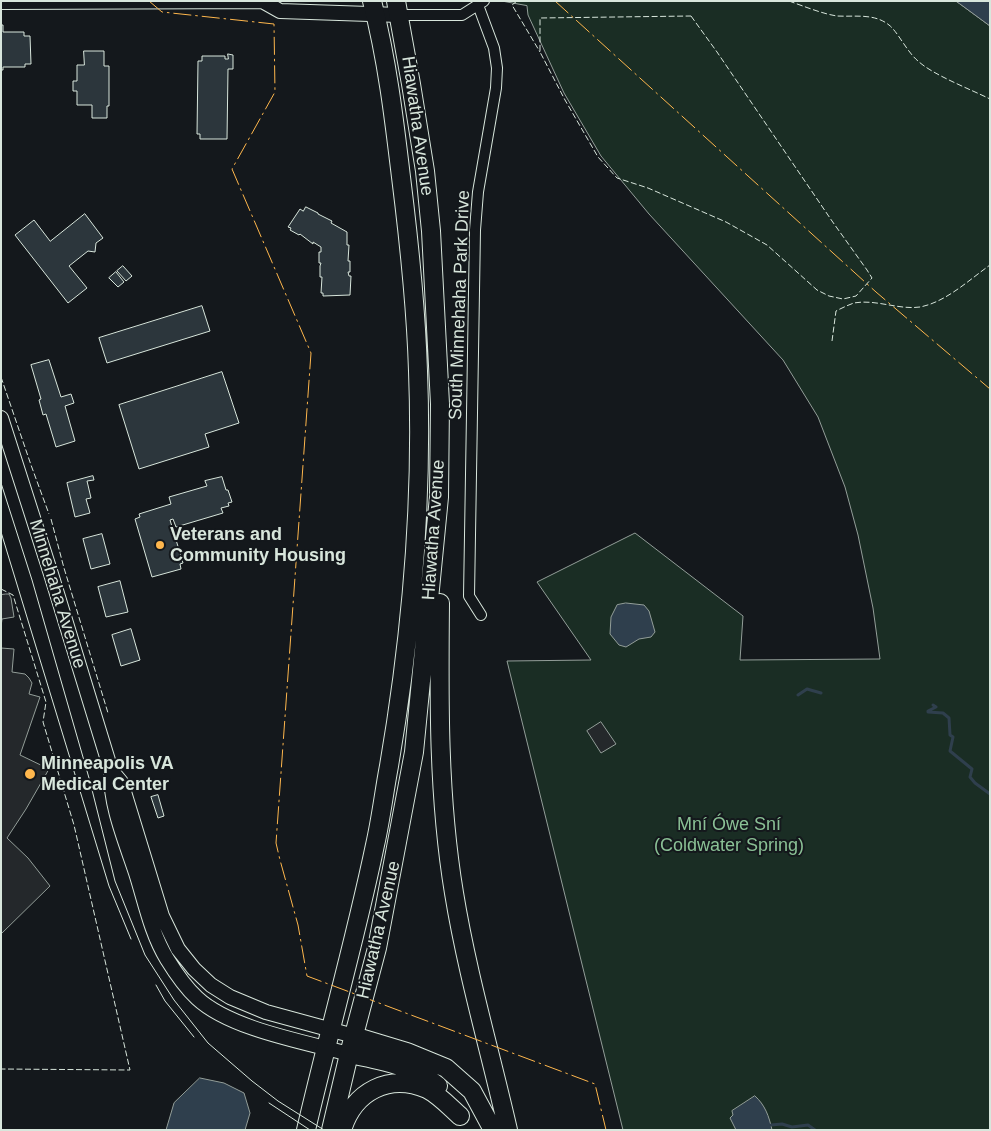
<!DOCTYPE html>
<html>
<head>
<meta charset="utf-8">
<style>
	body { margin:0 }
	#map { position:relative; width:991px; height:1131px; overflow:hidden; background:#14181c; font-family:Helvetica,sans-serif }
	canvas { display:block }
	.frame { position:absolute; inset:0; border:2px solid #d8e6dc; pointer-events:none }
</style>
</head>
<body>
<div id="map">
<canvas width="991" height="1131"></canvas>
<div class="frame"></div>
</div>
<script>
const g = document.querySelector('canvas').getContext('2d');
g.lineJoin = 'round';
function fill(path, color) { g.fillStyle = color; g.fill(path, 'evenodd'); }
function stroke(path, color, width, dash) { g.strokeStyle = color; g.lineWidth = width; g.lineCap = dash ? 'butt' : 'round'; g.setLineDash(dash || []); g.stroke(path); }
function drawText(font, color, halo, rows, align = 'center') {
  g.font = font + ' Helvetica,sans-serif'; g.lineWidth = 4; g.setLineDash([]); g.textBaseline = 'middle'; g.strokeStyle = halo; g.fillStyle = color; for (const [text, x, y, turn = 0] of rows) {
    g.save(); g.translate(x, y); g.rotate((+turn || 0) * Math.PI / 180); g.textAlign = isNaN(turn) ? turn : align; if (halo) g.strokeText(text, 0, 0); g.fillText(text, 0, 0); g.restore();
  }
}
const green = new Path2D(`
	M502 1H956L990 26V1130H623L507 661 591 660 537 582 635 533 743 616 740 660 880 659 873 608 858 535 845 487 818 417 783 360 649 214 601 156 564 93 528 15 527 6Z`);
fill(green, '#1a2d24');
stroke(green, '#939e99', 1);
const parking = new Path2D(`
	M6 594H9L11 598 14 617 2 619 1 627V595Z
	M1 648 14 649 12 672 25 674 29 678 32 683 29 694 40 697 20 755 49 769 26 809 7 838 28 858 50 886 1 934Z
	M601 722 616 744 601 753 587 731Z`);
fill(parking, '#24282b');
stroke(parking, '#939e99', 1);
const water = new Path2D(`
	M956 1H990V26L960 4Z
	M626 603 644 605 649 611 655 632 651 637 639 639 626 647 619 645 610 634 611 617 617 605Z
	M200 1078 224 1083 244 1093 250 1113 245 1130H166L174 1103Z
	M755 1096C765 1105 769 1116 772 1130H736L730 1118 733 1115 732 1111Z`);
fill(water, '#2f3f4d');
stroke(water, '#939e99', 1);
stroke(new Path2D(`
	M798 695 807 689 821 693
	M933 705 936 707 928 711V712L943 713 949 718 950 735 953 737 950 751 972 769 970 777 975 783 990 794
	M771 1125 782 1124 792 1127 808 1125 815 1130`), '#2f3f4d', 3);
const building = new Path2D(`
	M1 25H3V32H24V36H30L31 64H25V67H3V70H1Z
	M84 51H104V66H109V106H107V118H92V105H77V91H73V81H77V65H84Z
	M228 54 233 55V69H228L227 139H200V134H197L198 61H202V56H225V59H228Z
	M306 207 318 213V214L332 221 331 223 347 232V245H349L348 261H350V272H348L349 276H351L350 295 323 296V293H321L322 277H320V266L321 263H319V252H321V247L313 242V244L300 234 299 235 290 230 291 228 288 227 300 209 303 211Z
	M85 214 103 238 96 243 95 252 88 251 69 266 87 288 68 303 15 235 34 220 50 241Z
	M123 266 132 276 126 281 117 271Z
	M116 272 124 282 118 287 109 278Z
	M202 306 210 331 107 363 99 338Z
	M49 360 61 397 71 394 74 403 65 406 75 441 56 447 46 414 43 415 39 400 41 399 31 365Z
	M222 372 239 423 205 434 209 447 139 469 119 405Z
	M93 476 94 480 87 481 91 498 86 499 90 513 75 517 67 483Z
	M222 477 226 490H228L232 502 228 503 229 506 221 508 223 513 176 527 173 519 170 520 183 563 180 564 181 569 152 577 135 519 140 517 139 514 171 504 169 497 207 486 205 481Z
	M102 534 110 564 91 569 83 539Z
	M120 581 128 612 106 617 98 587Z
	M131 629 140 660 121 666 112 635Z
	M158 795 164 816 158 818 151 797Z`);
fill(building, '#2c363c');
stroke(building, '#d8e6dc', 1);
const street = new Path2D(`
	M478 5 494 48 497 68 496 88 478 192 475 230 469 596 481 615
	M399 15H462L484 1`);
const secondary = new Path2D(`
	M1 2 267 1
	M264 2 280 11 399 15
	M1 418 51 574 111 770C110 805 125 840 136 873 145 901 151 933 167 959 175 972 185 987 197 998 230 1029 305 1042 349 1054
	M111 770 121 782 162 916 178 949 194 969 211 985 230 997 266 1012 354 1036`);
const highway = new Path2D(`
	M440 603C439 700 438 796 454 893 467 973 490 1051 508 1130
	M354 1036 407 1052 446 1068 472 1091 493 1130
	M349 1054C379 1060 414 1066 438 1086
	M306 1130C328 1035 355 941 375 845 381 819 384 792 389 766 411 637 423 502 418 371 416 306 409 241 401 177 394 118 387 59 372 1
	M331 1130 349 1054 377 948 414 752 439 497 440 404 431 231 425 171 411 84 396 1
	M342 1130C354 1091 389 1073 427 1089 439 1095 450 1107 460 1116`);
stroke(street, '#d8e6dc', 12);
stroke(secondary, '#d8e6dc', 16);
stroke(highway, '#d8e6dc', 20);
stroke(street, '#14181c', 10);
stroke(secondary, '#14181c', 14);
stroke(highway, '#14181c', 18);
stroke(new Path2D(`
	M1 483 32 580 89 778 115 881 145 955 174 1000 208 1043 252 1081 278 1101 324 1130
	M1 532 109 886 131 939
	M156 985 165 1001 194 1037
	M269 1103 310 1130`), '#d8e6dc', 1);
stroke(new Path2D(`
	M517 1 512 5 540 52
	M789 1C803 6 823 14 837 16 855 17 874 13 889 25 898 32 907 52 918 61 933 75 970 89 990 99
	M691 16 717 52 832 221 867 270 872 278 856 296 843 299 829 296 817 290 767 245 726 222 648 188 617 178 598 157 565 100 540 52V18Z
	M832 341 836 311C842 308 848 305 854 303 876 299 898 310 920 307 946 302 969 280 990 265
	M1 377 31 465 49 514
	M51 519 64 568 108 713
	M1 589 13 595 46 702 43 722 74 825 130 1070 1 1069`), '#d8e6dc', 1, [6, 2.5]);
stroke(new Path2D(`
	M149 1 162 12 274 24 275 92 232 169 311 353 276 843 280 860 298 925 307 976 595 1084 606 1130
	M555 1 876 292 990 389`), '#ffb74d', 1, [18, 4, 2.5, 4]);
for (const [x, y, r, color] of [
	[160,545,5,"#ffb74d"],
	[30,774,6,"#ffb74d"]
]) { const dot = new Path2D(); dot.arc(x, y, r, 0, 2 * Math.PI); g.fillStyle = color; g.fill(dot); stroke(dot, '#14181c', 2); }
drawText('18px', '#d8e6dc', '#14181c', [
	["Hiawatha Avenue",417,126,82],
	["South Minnehaha Park Drive",460,305,-88],
	["Hiawatha Avenue",434,530,-86],
	["Minnehaha Avenue",57,594,73],
	["Hiawatha Avenue",379,930,-77]
]);
drawText('bold 18px', '#d8e6dc', '#14181c', [
	["Veterans and",170,535],
	["Community Housing",170,556],
	["Minneapolis VA",41,764],
	["Medical Center",41,785]
], 'left');
drawText('18px', '#8ac095', '#14181c', [
	["Mní Ówe Sní",729,825],
	["(Coldwater Spring)",729,846]
]);
</script>
</body>
</html>
